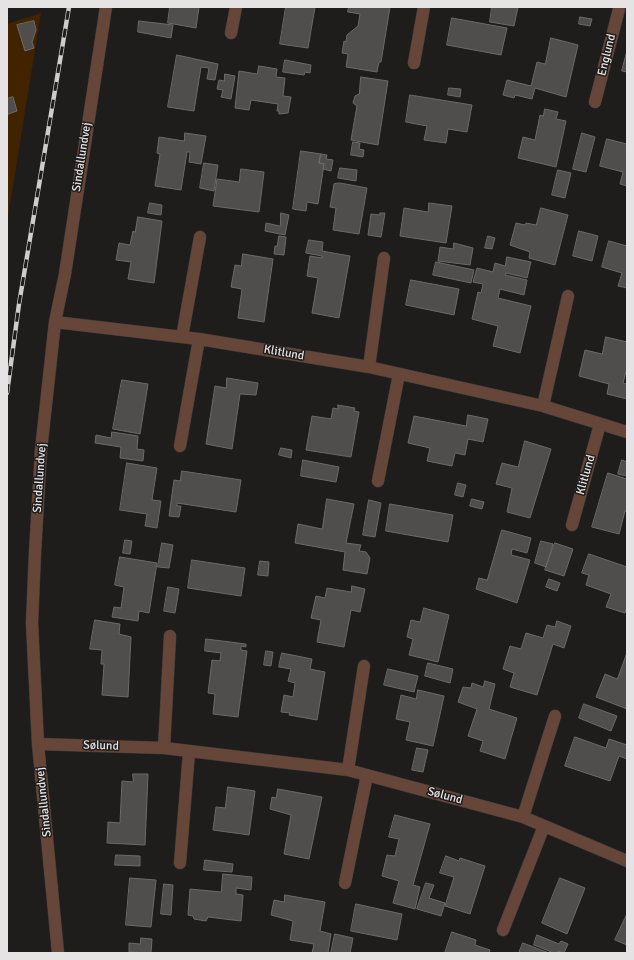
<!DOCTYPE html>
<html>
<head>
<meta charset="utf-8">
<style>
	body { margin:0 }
	#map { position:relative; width:634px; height:960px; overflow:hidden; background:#1f1c1c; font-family:Signika,sans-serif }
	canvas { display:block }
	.frame { position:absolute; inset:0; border:8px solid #e5e3e3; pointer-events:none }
</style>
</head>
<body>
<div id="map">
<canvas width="634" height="960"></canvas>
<div class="frame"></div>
</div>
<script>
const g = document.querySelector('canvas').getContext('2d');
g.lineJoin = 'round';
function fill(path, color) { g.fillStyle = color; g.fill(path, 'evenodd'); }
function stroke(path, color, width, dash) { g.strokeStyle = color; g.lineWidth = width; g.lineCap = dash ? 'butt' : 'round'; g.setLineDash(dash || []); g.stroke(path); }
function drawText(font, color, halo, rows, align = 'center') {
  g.font = font + ' Signika,sans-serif'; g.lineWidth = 3; g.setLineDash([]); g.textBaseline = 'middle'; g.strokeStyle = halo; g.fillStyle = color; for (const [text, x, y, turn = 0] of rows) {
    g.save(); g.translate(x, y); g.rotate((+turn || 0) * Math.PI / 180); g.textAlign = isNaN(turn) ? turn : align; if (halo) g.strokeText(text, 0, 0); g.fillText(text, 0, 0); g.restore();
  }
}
fill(new Path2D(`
	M41 13 7 223V24Z`), '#412300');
const building = new Path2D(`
	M170 7H199L196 28 168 23Z
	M286 7H315L308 48 280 44Z
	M349 7H390L381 62H379L377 72 346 67 348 54 342 53 344 41 346 42 347 35 358 26 360 14 348 12Z
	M492 7H518L514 26 490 22Z
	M580 17 592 19 590 26 579 24Z
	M452 18 507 28 501 55 447 45Z
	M34 21 36 30 32 42 34 48 25 51 17 25Z
	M139 21 173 25 171 38 138 32Z
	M551 38 578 45 566 97 535 88 532 99 515 95 514 98 503 95 507 80 531 86 537 62 545 64Z
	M627 51V72L622 71Z
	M177 55 218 64 215 80 207 79 209 68 201 67 194 111 168 107Z
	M285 60 311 65 310 73 305 72 304 75 283 72Z
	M259 66 277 69 276 77 285 78 283 96 291 97 288 113 279 114V111H277L278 104 251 100 249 110 235 108 239 71 257 74Z
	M225 74 235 76 231 99 221 97 223 90 217 89 219 80 224 81Z
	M361 77 388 81 378 145 351 140 357 106 353 103 355 96 359 94Z
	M449 88 461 89 460 97 448 95Z
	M410 95 472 105 467 132 448 129 446 143 424 140 427 126 406 122Z
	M13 97 17 111 8 114 7 116V99Z
	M545 109 558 112 556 119 566 121 556 167 518 158 523 137 535 140 540 115 543 116Z
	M185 133 206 136 201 164 189 162 190 152H187L181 190 155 186 160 154 157 153 159 137 184 141Z
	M582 133 595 137 586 172 573 169Z
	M607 139 627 144V186L620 184 623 172 600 166Z
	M353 142 360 143 359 149 364 150 363 157 351 155Z
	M301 151 321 154 319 163 324 164 318 204 307 202 306 211 293 209Z
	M321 154 327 155 326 159 333 160 331 171 323 169 324 164 319 163Z
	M204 163 218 165 214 191 200 188Z
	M340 168 357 170 356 181 338 178Z
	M241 169 264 172 259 212 213 206 217 179 239 182Z
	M558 170 571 173 565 198 552 195Z
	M340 183 367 188 359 234 333 230 336 208 330 207 334 184Z
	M150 203 162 205 161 215 148 213Z
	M429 203 452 206 446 243 400 236 404 208 428 212Z
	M541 208 568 215 555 265 529 258 530 252 510 245 516 223 525 225 526 223 536 225Z
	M281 213 289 215 285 235 265 231 266 223 280 226Z
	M380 213H385L381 237 368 235 371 214 380 215Z
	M138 217 162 221 154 283 128 279 131 262 116 260 119 243 130 245 133 231 135 232Z
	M579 231 598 236 592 261 573 256Z
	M279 236 286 237 284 255 274 254 275 246H277Z
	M488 236 495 238 492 249 485 248Z
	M309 240 323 242 322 251 350 256 339 318 312 313 318 278 307 276 310 256 322 258V256L306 253Z
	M609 241 627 246V288L618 286 622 273 602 267Z
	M454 243 473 248 470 265 438 261 440 247 453 249Z
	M243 254 273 259 264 322 238 318 242 289 231 287 235 265 241 266Z
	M507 257 531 262 527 278 506 273 505 275 527 280 524 295 500 289 498 298 531 306 520 353 493 346 498 326 472 319 478 292 481 293 483 284 473 282 477 268 493 272 495 263 505 266Z
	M436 262 474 270 471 283 433 275Z
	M411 280 459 289 454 315 406 305Z
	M606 337 627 342V368L623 383 627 384V399L607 394 609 384 579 376 585 350 602 354Z
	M227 378 258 383 256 395 240 394 232 449 206 444 215 386 226 388Z
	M122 380 148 384 140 434 113 429Z
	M338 405 355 408 354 411 359 412 351 457 306 450 312 416 331 419 333 408 338 409Z
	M468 415 488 419 483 442 468 439 465 455 455 453 452 466 427 461 430 448 408 443 414 416 466 426Z
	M112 432 138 436 137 449 144 450 143 461 120 458 121 447 95 443 96 435 111 438Z
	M525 441 551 449 530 518 507 512 512 488 496 484 502 463 518 467Z
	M281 448 292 450 291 458 279 455Z
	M303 460 339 467 336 482 301 476Z
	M622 460 627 462V476L618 474Z
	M127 463 157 468 152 500 161 501 157 528 145 526 147 514 120 510Z
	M182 471 241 480 236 512 177 503V506H181L179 517 169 516 174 480 180 481Z
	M608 473 627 479V511H625L619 534 592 527Z
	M458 483 466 485 463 497 455 495Z
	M327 499 354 504 346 543 361 545 359 551 366 552 370 558 367 574 343 570 345 552 295 543 298 524 322 529Z
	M472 499 484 502 482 509 470 506Z
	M369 500 381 503 375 537 363 535Z
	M390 504 453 515 448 542 386 531Z
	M502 530 531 538 527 553 512 549 511 555 530 560 517 603 476 589 479 578 487 580Z
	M125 540 132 541 130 554 123 553Z
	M541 541 553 544 546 567 535 563Z
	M162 543 173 545 169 568 158 567Z
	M555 543 573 549 564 576 545 570Z
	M589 554 627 567V607L625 613 606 607 611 594 586 585 589 575 582 573Z
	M120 557 157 563 149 613 139 611 138 621 112 617 114 607 121 608 124 587 115 585Z
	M192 560 245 568 241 596 188 588Z
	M260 561 269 562 268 576 258 575Z
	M549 579 560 583 557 591 546 587Z
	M352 586 365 589 360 612 351 610 344 647 317 642 321 620 311 618 316 596 325 598 327 588 351 592Z
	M168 587 179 589 175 613 164 611Z
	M424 608 449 615 438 662 409 655 413 639 407 637 411 620 420 622Z
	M95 620 120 624 119 634 131 637 128 697 102 695 104 664H101L102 650 90 649Z
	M557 621 571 626 564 648 553 644 537 695 510 687 514 673 503 669 510 646 521 649 526 633 543 638 547 625 555 627Z
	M206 639 246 644V647L241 646V650L247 651 238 717 213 714 215 694 208 693 212 660 220 661 221 653 205 651Z
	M266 651 273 652 271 666 264 665Z
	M282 653 312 659 310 669 325 672 317 720 289 715 290 713 281 712 284 695 293 697 295 683 288 681 291 669 279 667Z
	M627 653V709L596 697 605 674 617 679Z
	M428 663 453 669 450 683 425 676Z
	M388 669 418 676 414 692 384 685Z
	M485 681 495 684 489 709 517 718 505 759 480 751 483 741 468 736 477 709 458 702 463 687 471 688 472 683 483 687Z
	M418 690 444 696 433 746 406 740 410 722 396 719 401 695 416 699Z
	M584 704 617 716 611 731 579 718Z
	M575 737 606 748 609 739 627 745V759L619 756 610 781 565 766Z
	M417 748 428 750 423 772 412 770Z
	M133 774H148L145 845 107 843 108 822 120 823 122 781 133 782Z
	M228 787 255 791 249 835 213 830 216 807 225 808Z
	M278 789 322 797 309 859 284 854 291 815 270 809 272 797 276 798Z
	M395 815 430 824 413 885 420 887 415 909 393 903 399 881 382 876 387 855 395 856 399 839 389 837Z
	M116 855 140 856V866L115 865Z
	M446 856 459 861 460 858 485 866 470 914 445 906 454 877 440 873Z
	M205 860 233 864 232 872 204 870Z
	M223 874 252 877 251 890 236 888V894L243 895 241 921 208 917 206 921 194 919 193 916 188 915 190 889 221 892Z
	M130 878 156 880 151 927 126 925Z
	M560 878 585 888 567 934 542 923Z
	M426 883 434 885 429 898 445 903 441 916 417 909Z
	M164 884 173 885 171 915 161 914Z
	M285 895 325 902 320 931 331 934 328 953H312L314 944 290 940 293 921 271 915 274 900 284 902Z
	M356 904 402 914 397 940 351 931Z
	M627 914V945L615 940Z
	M452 932 476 940 475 945 490 950 489 953H445Z
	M335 934 353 938 350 953H331Z
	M537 935 559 944 561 941 568 944 564 953 558 951V953H554L534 945Z
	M141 938 152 939 151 953 129 952V943L140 944Z
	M523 943 549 953H519Z`);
fill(building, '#504d4d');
stroke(building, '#6c696a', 1);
const minor = new Path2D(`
	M231 33 236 7
	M414 63 424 7
	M595 102 619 9
	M55 322 199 339 369 367 543 406 627 432
	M182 337 200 237
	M369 367 384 258
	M543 406 568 296
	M180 446 199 339
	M378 481 399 374
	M572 525 600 424
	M38 744 164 748 348 770 523 817 627 861
	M164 748 170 636
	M348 770 364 666
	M523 817 555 716
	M180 863 189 752
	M345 883 367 775
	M503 930 544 826
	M58 953 38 744 32 623 35 553 41 450 55 322 65 274 106 7`);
stroke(minor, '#3b3838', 13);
stroke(minor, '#654639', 12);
const rail = new Path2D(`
	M7 393 19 304 69 7`);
stroke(rail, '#cecccc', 4.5);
stroke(rail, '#1f1c1c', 3, [9]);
drawText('12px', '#e5e3e3', '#1f1c1c', [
	["Englund",607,55,-76],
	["Sindallundvej",82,157,-81],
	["Klitlund",284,353,10],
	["Klitlund",586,475,-74],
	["Sindallundvej",40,478,-86],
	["Sølund",101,746,2],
	["Sølund",445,796,15],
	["Sindallundvej",44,802,-96]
]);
</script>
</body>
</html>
